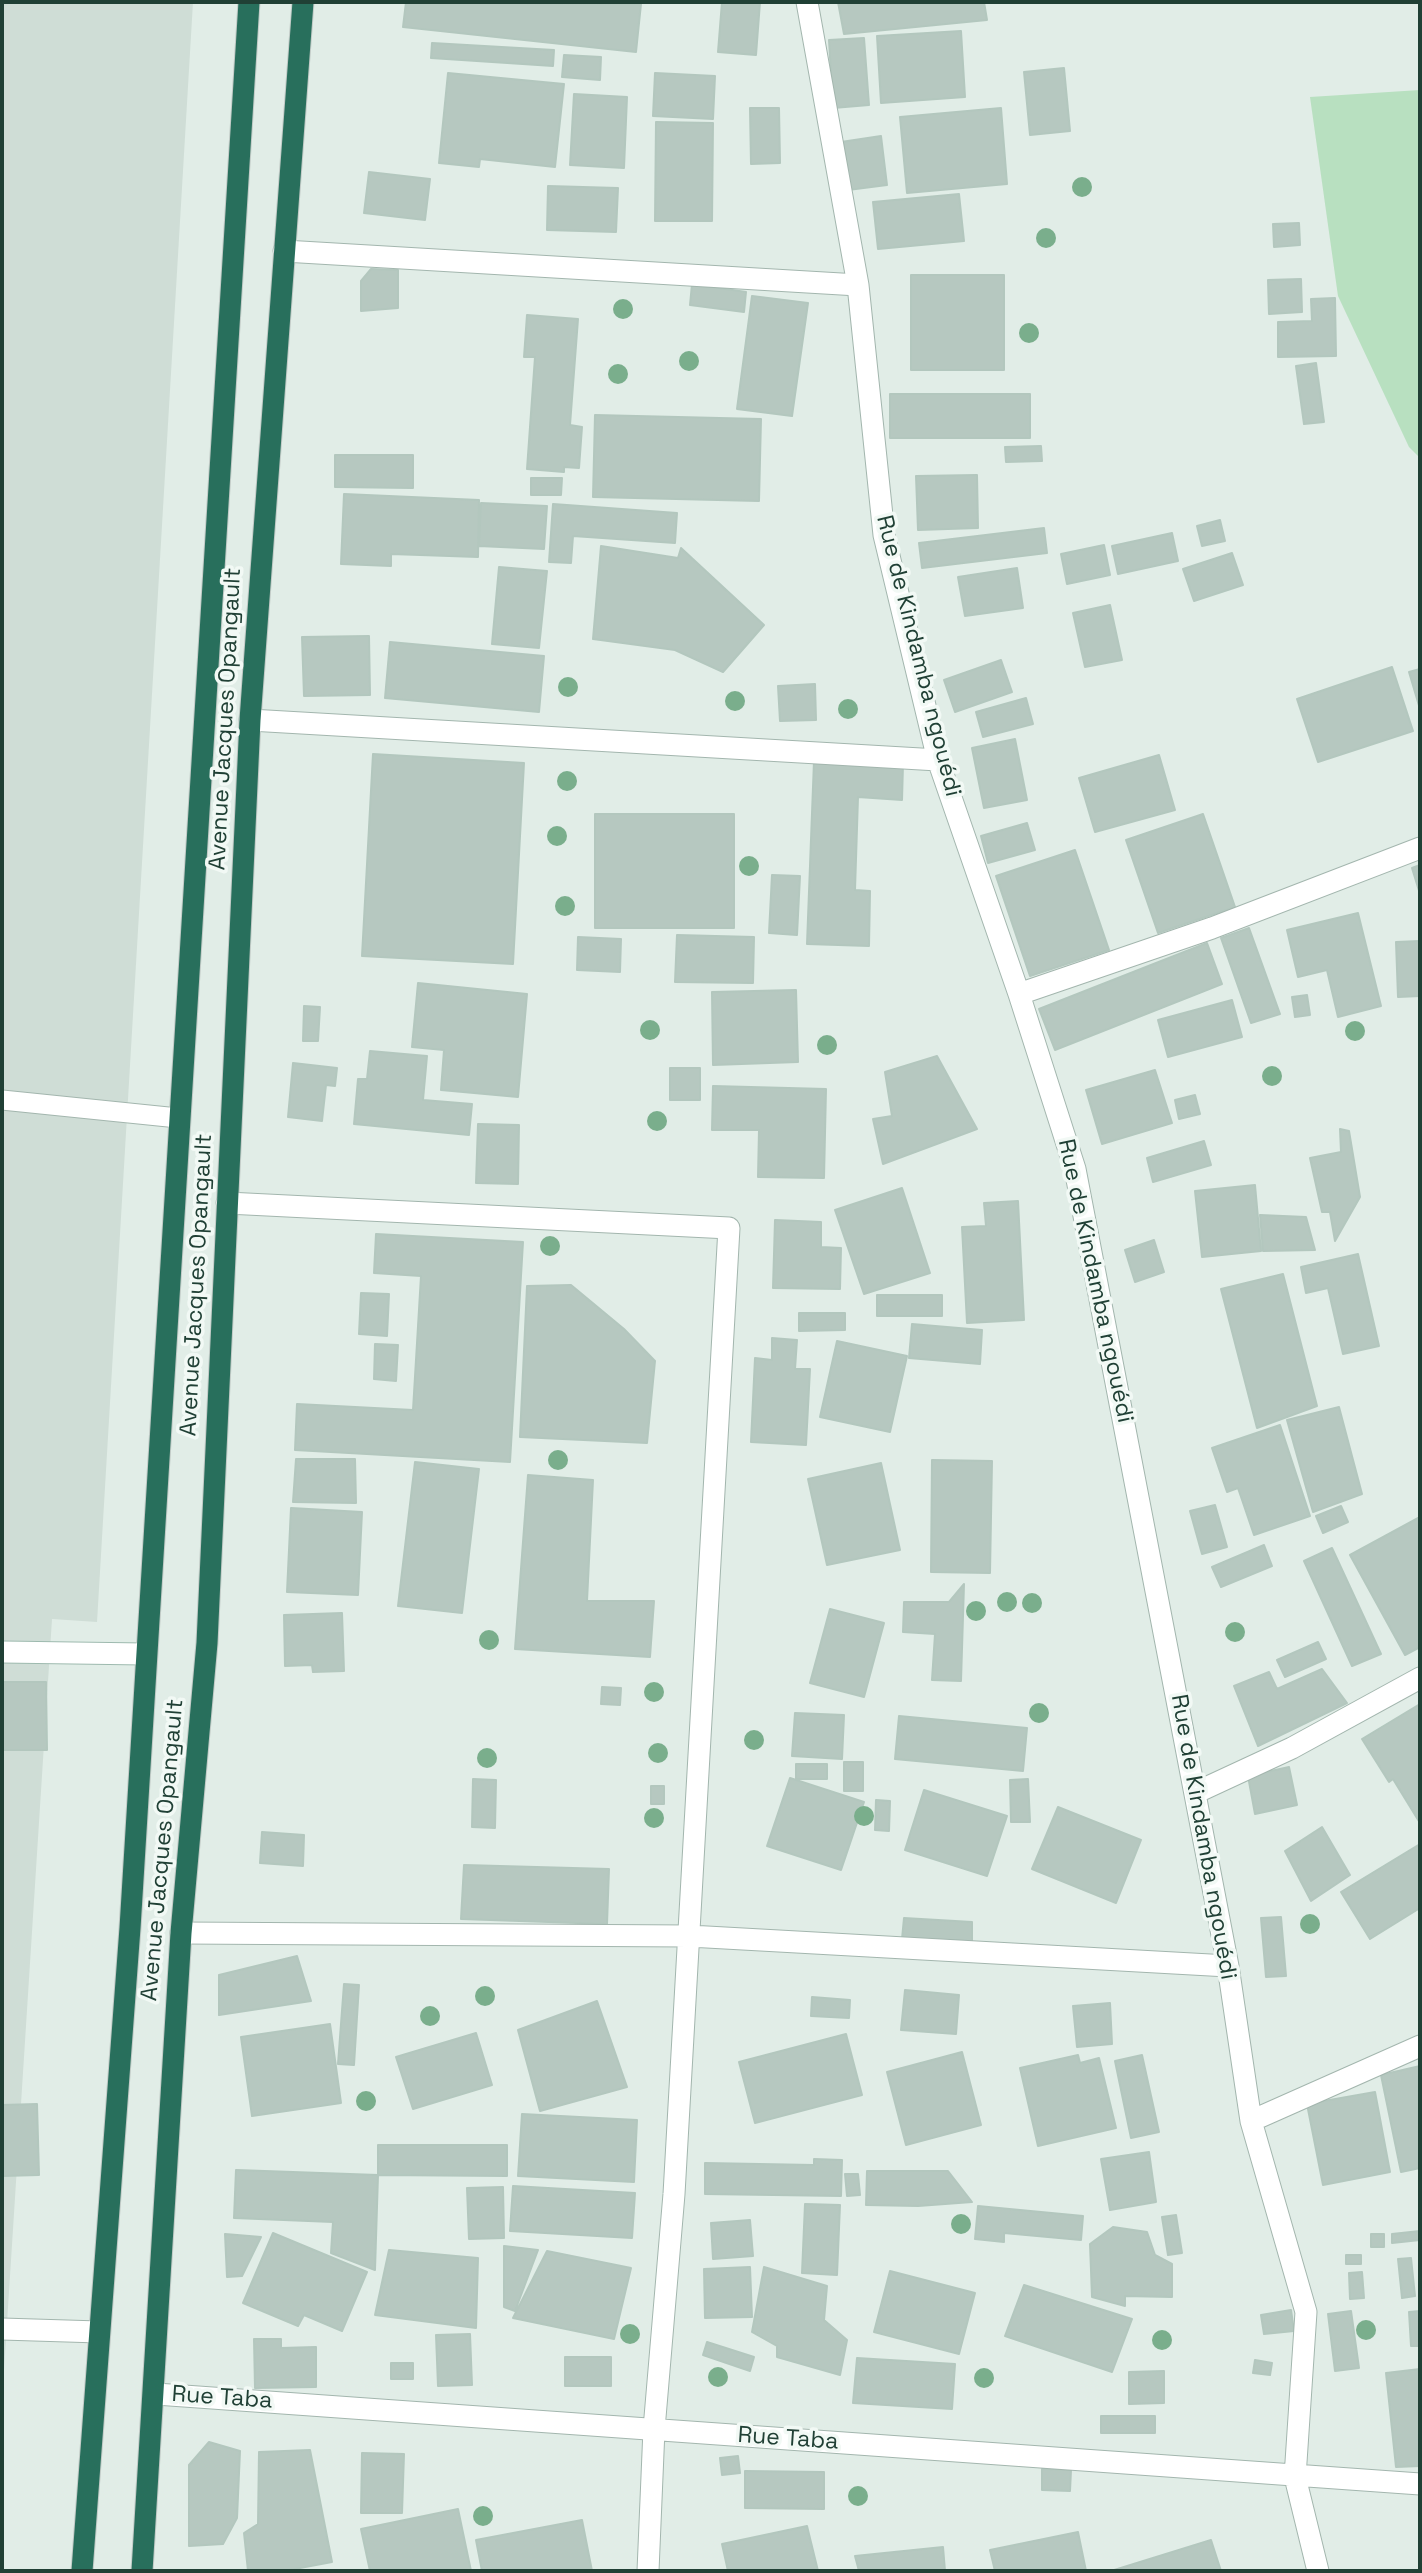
<!DOCTYPE html>
<html>
<head>
<meta charset="utf-8">
<style>
	body { margin:0 }
	#map { position:relative; width:1422px; height:2573px; overflow:hidden; background:#e1ede7; font-family:"Space Grotesk",sans-serif }
	canvas { display:block }
	.frame { position:absolute; inset:0; border:4px solid #204035; pointer-events:none }
</style>
</head>
<body>
<div id="map">
<canvas width="1422" height="2573"></canvas>
<div class="frame"></div>
</div>
<script>
const g = document.querySelector('canvas').getContext('2d');
g.lineJoin = 'round';
function fill(path, color) { g.fillStyle = color; g.fill(path, 'evenodd'); }
function stroke(path, color, width, dash) { g.strokeStyle = color; g.lineWidth = width; g.lineCap = dash ? 'butt' : 'round'; g.setLineDash(dash || []); g.stroke(path); }
function drawText(font, color, halo, rows, align = 'center') {
  g.font = font + ' "Space Grotesk",sans-serif'; g.lineWidth = 7; g.setLineDash([]); g.textBaseline = 'middle'; g.strokeStyle = halo; g.fillStyle = color; for (const [text, x, y, turn = 0] of rows) {
    g.save(); g.translate(x, y); g.rotate((+turn || 0) * Math.PI / 180); g.textAlign = isNaN(turn) ? turn : align; if (halo) g.strokeText(text, 0, 0); g.fillText(text, 0, 0); g.restore();
  }
}
fill(new Path2D(`
	M2 2H193L97 1622 52 1619 2 2401Z`), '#cfddd6');
fill(new Path2D(`
	M1420 90V458L1409 447 1338 296 1310 97Z`), '#b8e0c0');
const building = new Path2D(`
	M406 2 641 4 636 52 403 27Z
	M722 2H760L756 55 718 52Z
	M838 2H984L987 20 844 34Z
	M961 31 965 97 881 103 877 36Z
	M864 38 869 105 833 108 829 40Z
	M432 43 554 50 553 66 431 58Z
	M564 55 601 57 600 80 562 77Z
	M1064 68 1070 131 1030 135 1024 72Z
	M448 73 564 84 555 167 480 159 479 167 439 163Z
	M655 73 715 76 713 119 653 116Z
	M574 94 627 97 624 168 570 165Z
	M750 108H779L780 163 751 164Z
	M1001 108 1007 184 907 193 900 117Z
	M656 122 713 123 712 221H655Z
	M881 136 887 185 848 190 841 142Z
	M369 172 430 179 425 220 364 213Z
	M548 186 618 188 616 232 547 230Z
	M959 194 964 241 878 249 873 202Z
	M1299 223 1300 245 1274 247 1273 224Z
	M371 269 398 270V308L361 311V281Z
	M911 275H1004V370H911Z
	M1301 279 1302 312 1269 314 1268 280Z
	M692 284 746 292 744 312 690 305Z
	M752 296 808 303 792 416 737 409Z
	M1335 298 1336 356 1278 357V322L1312 321 1311 299Z
	M527 315 578 319 570 425 582 427 579 468 564 467V472L527 469 535 357H524Z
	M1316 363 1324 422 1304 424 1296 366Z
	M890 394H1030V438H890Z
	M595 415 761 419 759 501 593 497Z
	M1041 446 1042 461 1006 462 1005 447Z
	M335 455H413V488L335 487Z
	M977 475 978 528 918 530 916 476Z
	M531 478H562L561 495H531Z
	M344 494 479 500 478 557 391 554V566L341 564Z
	M481 503 547 506 544 549 479 546Z
	M553 504 677 513 675 543 573 536 571 563 549 562Z
	M1220 520 1225 541 1202 546 1197 526Z
	M1044 528 1047 553 922 568 919 543Z
	M1172 533 1178 561 1118 574 1112 546Z
	M1104 545 1110 575 1067 584 1061 554Z
	M601 546 678 558 681 548 764 625 723 672 675 650 593 639Z
	M1232 553 1243 585 1194 601 1183 569Z
	M499 567 547 571 539 648 492 644Z
	M1017 568 1023 608 965 616 958 577Z
	M1110 605 1122 660 1085 667 1073 613Z
	M369 636 370 695 304 696 302 637Z
	M390 642 544 656 539 712 385 698Z
	M1001 660 1012 692 955 712 944 680Z
	M1392 667 1413 731 1318 762 1297 699Z
	M1420 669V709L1409 672Z
	M815 684 816 720 780 721 778 686Z
	M1026 698 1033 724 983 737 976 712Z
	M1015 739 1027 800 984 808 972 748Z
	M373 754 524 763 513 964 362 956Z
	M1159 755 1175 810 1095 832 1079 778Z
	M814 761 903 764 902 800 858 797 855 890 870 891 869 946 807 944Z
	M595 814H734V928H595Z
	M1203 814 1235 907 1158 933 1126 840Z
	M1027 823 1035 850 988 863 981 836Z
	M1075 850 1109 950 1030 976 996 876Z
	M1420 865V894L1412 868Z
	M772 875 800 876 797 935 769 933Z
	M1358 913 1381 1006 1338 1017 1327 970 1298 977 1287 930Z
	M1249 928 1280 1014 1251 1023 1221 938Z
	M677 935 754 937 753 983 675 982Z
	M578 937 621 939 620 972 577 970Z
	M1420 941V996L1398 997 1396 942Z
	M1207 943 1222 984 1055 1050 1039 1009Z
	M418 983 527 994 518 1097 441 1090 444 1050 412 1047Z
	M796 990 798 1062 713 1065 712 992Z
	M1307 995 1310 1015 1295 1017 1292 997Z
	M1232 1000 1242 1037 1168 1057 1158 1020Z
	M304 1006 320 1007 318 1041H303Z
	M370 1051 427 1056 423 1100 472 1104 469 1135 354 1124 358 1079H367Z
	M937 1056 977 1129 883 1164 873 1119 892 1116 885 1072Z
	M293 1063 337 1068 335 1086 326 1085 322 1121 288 1117Z
	M670 1068H700V1100H670Z
	M1155 1070 1172 1123 1102 1144 1086 1090Z
	M713 1086 826 1089 824 1178 758 1177 759 1130H712Z
	M1195 1095 1200 1114 1179 1119 1175 1100Z
	M478 1124 519 1125 518 1184 476 1183Z
	M1340 1129 1349 1131 1360 1197 1335 1241 1330 1212H1322L1310 1158 1341 1152Z
	M1204 1141 1211 1165 1153 1182 1147 1158Z
	M1255 1185 1261 1251 1202 1257 1195 1191Z
	M902 1188 930 1273 864 1294 835 1210Z
	M1018 1201 1024 1320 967 1323 962 1227 986 1226 984 1203Z
	M1260 1215 1306 1217 1315 1250 1263 1251Z
	M775 1220 821 1222V1247L841 1248 840 1289 773 1288Z
	M376 1234 523 1242 510 1462 295 1450 297 1404 413 1410 421 1276 374 1273Z
	M1154 1240 1164 1272 1135 1282 1125 1250Z
	M1358 1254 1379 1346 1343 1354 1328 1288 1306 1293 1301 1267Z
	M1283 1274 1317 1406 1257 1428 1221 1289Z
	M571 1285 624 1329 655 1361 647 1443 520 1437 527 1286Z
	M361 1293 389 1294 387 1336 359 1334Z
	M877 1295H942V1316H877Z
	M799 1313H845V1330L799 1331Z
	M912 1324 982 1330 980 1364 909 1358Z
	M772 1338 797 1340 795 1369H810L806 1445 751 1442 755 1358 772 1360Z
	M837 1341 907 1356 890 1432 820 1417Z
	M375 1344 398 1345 396 1381 374 1379Z
	M1339 1407 1362 1494 1313 1512 1287 1420Z
	M1280 1425 1310 1516 1254 1535 1238 1488 1227 1492 1212 1448Z
	M296 1459H355L356 1503 293 1502Z
	M932 1460 992 1461 990 1573 931 1572Z
	M415 1462 479 1469 462 1613 398 1606Z
	M881 1463 900 1550 827 1565 808 1479Z
	M528 1475 593 1480 587 1601H654L650 1657 515 1649Z
	M1215 1505 1227 1547 1202 1554 1190 1511Z
	M1341 1506 1348 1522 1323 1533 1316 1516Z
	M291 1508 362 1512 358 1595 287 1592Z
	M1420 1517V1647L1405 1655 1350 1555Z
	M1264 1545 1272 1566 1221 1587 1212 1567Z
	M1332 1548 1381 1654 1352 1666 1304 1561Z
	M964 1584 961 1681 932 1680 935 1634 903 1632 904 1602H949Z
	M830 1609 884 1623 864 1697 810 1683Z
	M342 1613 344 1671 313 1672 312 1665 285 1666 284 1615Z
	M1318 1642 1326 1659 1285 1677 1277 1660Z
	M1322 1669 1347 1703 1258 1746 1234 1686 1269 1672 1277 1689Z
	M2 1682H46L47 1750H2Z
	M602 1687 621 1688 620 1705 601 1704Z
	M1420 1704V1823L1393 1779 1389 1782 1362 1739Z
	M795 1713 844 1715 842 1759 792 1756Z
	M899 1716 1027 1728 1023 1771 895 1759Z
	M844 1762H863V1791H844Z
	M796 1764H827V1779H796Z
	M1289 1767 1297 1805 1255 1814 1248 1776Z
	M790 1778 864 1802 841 1870 767 1846Z
	M473 1779 496 1780 495 1828 472 1827Z
	M1028 1779 1030 1822H1011L1010 1780Z
	M651 1786H664V1804H651Z
	M924 1790 1007 1816 987 1876 905 1850Z
	M876 1800 890 1801 889 1831 875 1830Z
	M1058 1807 1141 1840 1116 1903 1032 1869Z
	M1322 1827 1350 1875 1311 1901 1285 1851Z
	M262 1832 304 1835 303 1866 260 1863Z
	M1420 1844V1908L1370 1939 1341 1892Z
	M464 1865 609 1869 607 1924 461 1919Z
	M1281 1917 1286 1976 1266 1977 1261 1918Z
	M904 1918 972 1922V1943L902 1939Z
	M297 1956 311 2001 219 2015V1975Z
	M344 1984 359 1985 354 2065 338 2064Z
	M905 1990 959 1995 956 2034 901 2030Z
	M812 1997 850 2000 849 2018 811 2016Z
	M597 2001 627 2087 540 2111 518 2030Z
	M1110 2003 1112 2044 1077 2047 1073 2006Z
	M330 2024 341 2103 252 2116 241 2037Z
	M476 2033 492 2085 413 2109 396 2057Z
	M846 2034 862 2095 755 2123 739 2062Z
	M962 2052 981 2125 906 2145 887 2072Z
	M1078 2055 1080 2063 1099 2058 1116 2128 1038 2146 1020 2068Z
	M1142 2055 1159 2132 1131 2138 1115 2061Z
	M1420 2066V2168L1401 2172 1381 2075Z
	M1375 2092 1390 2172 1323 2185 1307 2104Z
	M37 2104 39 2175 2 2176V2105Z
	M522 2114 637 2120 634 2182 518 2176Z
	M378 2145H507V2176L378 2175Z
	M1149 2152 1156 2202 1110 2210 1101 2159Z
	M814 2159 842 2160 841 2196 705 2194V2163L814 2165Z
	M236 2170 378 2175 375 2270 331 2253 333 2222 234 2218Z
	M867 2171H948L972 2202 918 2206 866 2205Z
	M845 2174H858L860 2195 847 2196Z
	M513 2186 635 2193 632 2238 510 2231Z
	M503 2187 504 2238 469 2239 467 2188Z
	M805 2204 840 2205 837 2275 802 2273Z
	M978 2206 1083 2216 1081 2240 1004 2233V2242L975 2239Z
	M1176 2215 1182 2253 1168 2255 1162 2217Z
	M750 2220 753 2256 713 2259 711 2223Z
	M1113 2227 1147 2232 1155 2255 1172 2264V2297L1125 2296V2306L1092 2297 1090 2244Z
	M1420 2231V2240L1392 2243V2234Z
	M273 2233 367 2272 342 2331 304 2315 298 2326 243 2303Z
	M225 2234 261 2237 242 2276 227 2277Z
	M1371 2234H1384V2247H1371Z
	M504 2246 538 2250 515 2311 504 2307Z
	M389 2250 478 2258 476 2328 375 2315Z
	M547 2251 631 2268 614 2339 513 2318Z
	M1346 2255H1361V2264H1346Z
	M1411 2258 1415 2296 1402 2298 1398 2259Z
	M750 2267 752 2317 705 2318 704 2269Z
	M764 2267 827 2286 824 2320 847 2340 840 2375 777 2357V2346L752 2332Z
	M890 2271 975 2293 959 2354 874 2332Z
	M1362 2272 1364 2298 1350 2299 1349 2273Z
	M1024 2285 1132 2319 1112 2372 1005 2336Z
	M1291 2310 1294 2331 1264 2334 1261 2315Z
	M1351 2311 1359 2368 1335 2371 1328 2314Z
	M1420 2311V2346H1411L1409 2312Z
	M470 2334 472 2385 438 2386 436 2335Z
	M254 2339H281V2348L316 2347V2387L255 2388Z
	M707 2342 754 2357 750 2371 703 2355Z
	M565 2357H611V2386H565Z
	M857 2358 955 2364 952 2409 853 2403Z
	M1255 2360 1272 2363 1270 2375 1253 2373Z
	M391 2363H413V2379H391Z
	M1420 2369V2466L1396 2467 1386 2373Z
	M1164 2371V2403L1129 2404V2372Z
	M1101 2416H1155V2433H1101Z
	M209 2442 240 2451 237 2518 223 2544 189 2546V2465Z
	M310 2450 332 2562 284 2571H248L244 2533 258 2524 259 2452Z
	M362 2453 404 2454 402 2513H361Z
	M738 2456 740 2473 722 2475 720 2458Z
	M1042 2469 1071 2470 1070 2491 1042 2490Z
	M745 2471 824 2472V2509L745 2508Z
	M458 2509 471 2571H370L361 2529Z
	M582 2520 592 2571H482L476 2540Z
	M807 2526 818 2571H728L722 2544Z
	M1078 2532 1086 2571H995L990 2550Z
	M1211 2540 1221 2571H1111Z
	M943 2547 945 2571H859L855 2556Z`);
fill(building, '#b6c8c0');
stroke(building, '#b3c7be', 2);
const lane = new Path2D(`
	M2 1100 178 1118`);
const street = new Path2D(`
	M807 2 858 285 884 535 938 760 1019 994 1075 1169 1228 1966 1251 2121 1306 2312 1295 2477 1318 2571
	M284 251 858 285
	M250 720 938 760
	M1019 994 1212 928 1420 848
	M227 1203 729 1228 674 2194 654 2429 648 2571
	M1195 1793 1292 1748 1420 1678
	M181 1933 689 1936 1228 1966
	M1251 2121 1420 2046
	M2 2329 99 2332
	M156 2394 1420 2484`);
const secondary = new Path2D(`
	M2 1652 145 1654`);
const highway = new Path2D(`
	M82 2571 130 1928 249 2
	M142 2571 181 1933 207 1643 250 720 303 2`);
stroke(lane, '#a3b6ae', 21);
stroke(street, '#a3b6ae', 23);
stroke(secondary, '#9ebaaf', 23);
stroke(highway, '#c1cac6', 23);
stroke(lane, '#fff', 19);
stroke(street, '#fff', 21);
stroke(secondary, '#fff', 21);
stroke(highway, '#286f5c', 21);
g.fillStyle = '#7aae8c';
for (const [x, y] of [
	[1082,187],
	[1046,238],
	[623,309],
	[1029,333],
	[689,361],
	[618,374],
	[568,687],
	[735,701],
	[848,709],
	[567,781],
	[557,836],
	[749,866],
	[565,906],
	[650,1030],
	[1355,1031],
	[827,1045],
	[1272,1076],
	[657,1121],
	[550,1246],
	[558,1460],
	[1007,1602],
	[1032,1603],
	[976,1611],
	[1235,1632],
	[489,1640],
	[654,1692],
	[1039,1713],
	[754,1740],
	[658,1753],
	[487,1758],
	[864,1816],
	[654,1818],
	[1310,1924],
	[485,1996],
	[430,2016],
	[366,2101],
	[961,2224],
	[1366,2330],
	[630,2334],
	[1162,2340],
	[718,2377],
	[984,2378],
	[858,2496],
	[483,2516]
]) { g.beginPath(); g.arc(x, y, 10, 0, 2 * Math.PI); g.fill(); }
drawText('23px', '#204035', '#f2f9f5', [
	["Rue de Kindamba ngouédi",918,656,76],
	["Avenue Jacques Opangault",226,719,-87],
	["Rue de Kindamba ngouédi",1095,1281,78],
	["Avenue Jacques Opangault",197,1285,-87],
	["Rue de Kindamba ngouédi",1203,1837,80],
	["Avenue Jacques Opangault",163,1850,-85],
	["Rue Taba",222,2398,4],
	["Rue Taba",788,2439,4]
]);
</script>
</body>
</html>
